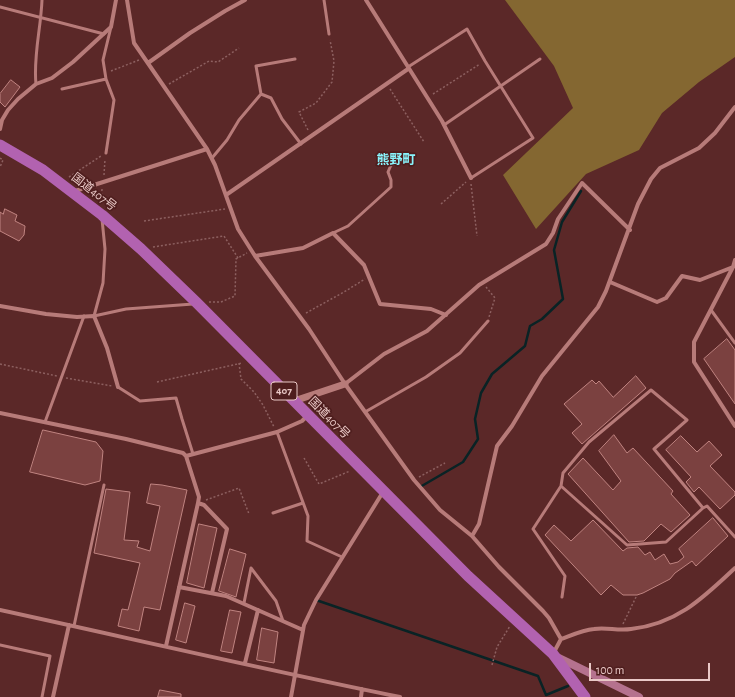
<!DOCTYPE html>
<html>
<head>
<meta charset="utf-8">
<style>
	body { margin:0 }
	#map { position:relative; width:735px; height:697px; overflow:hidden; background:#5b2828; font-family:"Alegreya Sans",sans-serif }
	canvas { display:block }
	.scale { position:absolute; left:589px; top:663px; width:121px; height:18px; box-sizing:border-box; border:2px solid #eac9c7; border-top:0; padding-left:5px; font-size:12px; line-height:14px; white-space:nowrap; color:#eac9c7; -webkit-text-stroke:3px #4f1e1e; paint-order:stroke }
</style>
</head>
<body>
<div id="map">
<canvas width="735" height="697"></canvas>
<div class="scale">100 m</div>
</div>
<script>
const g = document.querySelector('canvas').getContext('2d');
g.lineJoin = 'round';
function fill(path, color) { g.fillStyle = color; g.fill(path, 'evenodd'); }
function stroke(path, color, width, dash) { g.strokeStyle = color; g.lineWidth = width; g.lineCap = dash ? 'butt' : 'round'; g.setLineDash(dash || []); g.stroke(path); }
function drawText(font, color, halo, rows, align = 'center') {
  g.font = font + ' "Alegreya Sans","Noto Sans JP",sans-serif'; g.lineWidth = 3.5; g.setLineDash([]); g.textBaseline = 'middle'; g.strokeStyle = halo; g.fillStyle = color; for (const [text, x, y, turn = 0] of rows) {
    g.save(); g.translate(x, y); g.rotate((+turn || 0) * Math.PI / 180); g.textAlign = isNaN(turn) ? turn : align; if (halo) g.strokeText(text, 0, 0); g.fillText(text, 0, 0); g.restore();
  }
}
fill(new Path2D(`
	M505 0H735V57L699 82 662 113 639 150 586 174 536 229 503 175 573 108 554 66Z`), '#846731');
stroke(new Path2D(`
	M420 487 463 462 478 439 475 419 481 393 492 374 525 346 530 326 542 319 563 299 554 250 562 222 581 191
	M316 600 538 676 546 695 568 686`), '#092325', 2.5);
const building = new Path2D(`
	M11 80 20 87 5 107 0 102V94Z
	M5 209 17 215 15 221 25 226 24 235 19 241 0 231V212L3 214Z
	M727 339 735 350V404L704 359Z
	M636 376 646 388 582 444 572 433 582 424 564 404 592 380 596 384 599 381 613 397Z
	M43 430 96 442 103 451 100 481 85 485 30 472Z
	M614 435 627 453 633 448 673 491 671 494 690 515 671 532 661 524 644 541 629 542 568 474 583 458 613 490 621 481 599 451Z
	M681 436 697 452 709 441 722 455 710 466 735 492V495L720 509 699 487 694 492 686 482 691 477 666 450Z
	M151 484 162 485 187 490 160 610 144 607 139 631 118 626 122 609 128 610 140 563 94 553 106 489 130 492 124 540 139 541 137 547 150 551 160 506 147 503Z
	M713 518 728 536 696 566 692 561 675 573 670 579 643 593 637 595H623L611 585 601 595 545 535 554 525 571 541 593 520 623 551 627 548 638 547 645 555 650 552 655 560 664 554 670 564 678 562 684 557 679 549Z
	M199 524 217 528 204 588 187 583Z
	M230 549 246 554 236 597 219 591Z
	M185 603 195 606 186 643 176 640Z
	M230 610 241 612 232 653 221 651Z
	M262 628 278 632 274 663 257 660Z
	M160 690 181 694V697H158Z`);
fill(building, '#7b4140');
stroke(building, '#c08481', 1);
stroke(new Path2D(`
	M111 71 139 60
	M169 84 209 61 218 62 239 48
	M390 89 424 142
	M433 94 480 64
	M308 130 299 112 316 103 332 82 334 61 330 40
	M0 158 3 160 0 167
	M104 175 105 159
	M69 177 101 156
	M471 184 477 236
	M101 203 102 189
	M441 204 466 182
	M144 221 225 209
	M153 247 224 236 238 258
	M486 287 495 298 489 317
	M209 302H221L235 296 236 259 247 253
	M306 313 344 292 365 279
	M239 363 241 379 254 392 263 405 274 427
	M0 364 57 376
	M66 378 112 386
	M157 382 242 363
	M304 458 319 484 350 471
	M419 477 445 463
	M206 500 239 488 249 514
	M623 624 637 595
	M492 665 497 647 510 626`), '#8d6060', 1.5, [2, 2]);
stroke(new Path2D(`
	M324 0 329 34
	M0 7 104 34
	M408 67 467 29 485 61 533 138 471 178
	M36 84C33 57 41 28 42 0
	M62 89 106 79 103 60 111 27
	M261 94 271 98 282 119 301 144
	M444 125 540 59
	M106 153 114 100 106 79
	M212 158 227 140 239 120 261 94 256 66 295 59
	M102 219 105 249 103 283 94 316 126 309 193 304
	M333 233 348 226 391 187V180L388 172 391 165 399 162
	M711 310 735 343
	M118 387 140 401 176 398 182 419 193 454
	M365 412 426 377 460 353 488 321
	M45 422 84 316
	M277 432 308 516 307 541 342 557
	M561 486 563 473 589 442 651 390 687 420 654 449 703 508 666 542 627 545 561 486 533 529 565 576 562 597
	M703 508 707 506 735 537
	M273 513 303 503
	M244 603 251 568 276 601 283 621
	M74 626 104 485
	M0 645 50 656 42 697`), '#b77b79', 3);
stroke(new Path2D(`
	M127 0 134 43 207 149 215 165 238 229 255 256 309 329 345 384 414 480 440 510 472 536 499 567 543 611 549 618 561 639 553 654
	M366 0 442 121 471 178
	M148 63 190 33 225 11 245 0
	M0 129 2 120 8 110 18 99 36 84 52 78 73 62 111 27 116 0
	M75 191 207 149
	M226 195 408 69
	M255 256 303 248 333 233 364 265 380 304 431 309 446 315
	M735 260 733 267 694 342V362L735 426
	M610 282 657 302 666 298 682 276 700 280 733 267
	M0 306 46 314 77 317 94 316 107 348 118 387
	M345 384 384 354 427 331 479 285 546 244 553 233 558 219 582 183 630 230
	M0 413 126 439 183 453 186 456 199 497 198 503 166 646
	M186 456 277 432 302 421 308 415
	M198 503 204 505 227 529 212 593
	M472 536 479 524 497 446 512 426 542 376 598 307 606 291 638 204 651 179 660 168 699 148 715 133 735 107
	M179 587 226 596 303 630
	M0 610C133 639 266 670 400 697
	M561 639C572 635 583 630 594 629 606 627 618 631 631 629 677 624 703 598 735 568
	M245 663 258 610
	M53 697 69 625
	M291 697 304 625 316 600 383 492
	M361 697 362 689`), '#b77b79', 4);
stroke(new Path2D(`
	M294 401 345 384`), '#b77b79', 7);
stroke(new Path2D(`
	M555 656 639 697`), '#b5728e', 8);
stroke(new Path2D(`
	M0 145 43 170 102 215 141 249 197 303 468 576 553 654 585 697`), '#b262b0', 11);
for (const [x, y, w] of [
	[284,391,26]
]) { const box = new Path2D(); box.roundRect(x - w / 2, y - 9, w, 18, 3); g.fillStyle = '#4f1e1e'; g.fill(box); stroke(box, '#eac9c7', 1); }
drawText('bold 11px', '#eac9c7', null, [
	["407",284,391]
]);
drawText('12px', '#eac9c7', '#4f1e1e', [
	["国道407号",94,192,38],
	["国道407号",329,418,45]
]);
drawText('bold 13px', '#89f4fc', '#4f1e1e', [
	["熊野町",396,160]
]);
</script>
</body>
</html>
